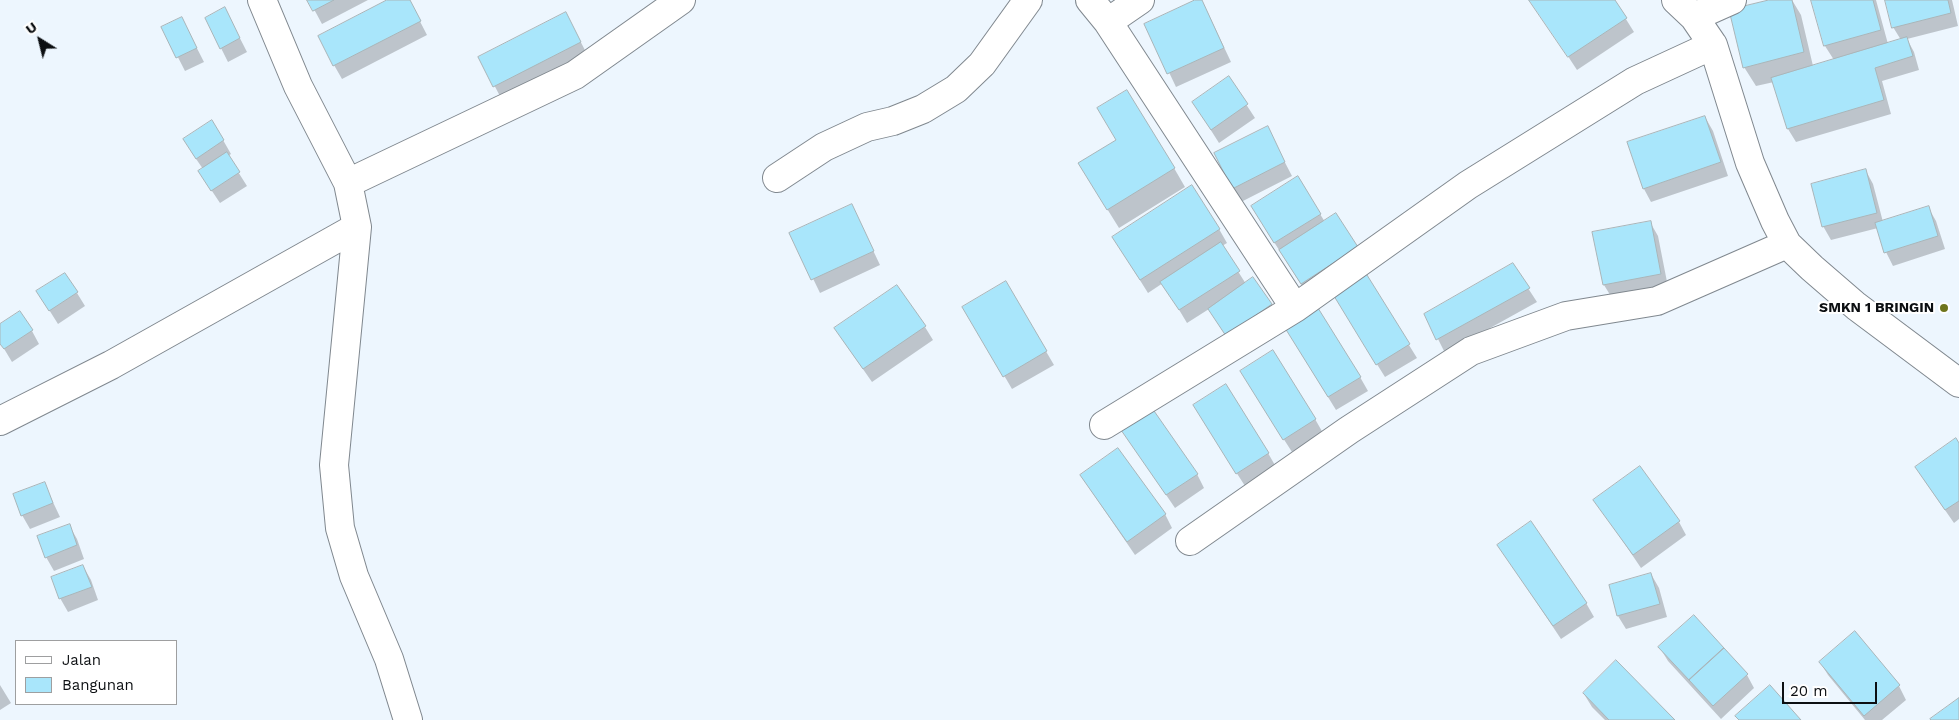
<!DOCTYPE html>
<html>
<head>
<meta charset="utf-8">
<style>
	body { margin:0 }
	#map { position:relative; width:1959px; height:720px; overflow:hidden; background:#edf6fe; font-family:"Work Sans",sans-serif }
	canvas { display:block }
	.legend { position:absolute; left:15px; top:640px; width:162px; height:65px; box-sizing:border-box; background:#fff; border:1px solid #9e9fa0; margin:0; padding:6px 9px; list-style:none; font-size:15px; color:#0c0f12 }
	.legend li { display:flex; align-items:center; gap:10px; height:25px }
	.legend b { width:25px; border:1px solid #9e9fa0 }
	.north { position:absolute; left:15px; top:15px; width:50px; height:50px; -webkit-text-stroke:4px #fff; paint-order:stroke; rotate:324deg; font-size:14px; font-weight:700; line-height:20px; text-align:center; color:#0c0f12 }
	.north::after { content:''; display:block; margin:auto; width:18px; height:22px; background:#0c0f12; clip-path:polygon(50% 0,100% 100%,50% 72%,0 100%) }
	.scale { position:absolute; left:1782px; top:682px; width:95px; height:22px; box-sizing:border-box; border:2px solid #0c0f12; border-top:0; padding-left:6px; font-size:15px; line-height:18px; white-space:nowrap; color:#0c0f12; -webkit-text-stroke:4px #fff; paint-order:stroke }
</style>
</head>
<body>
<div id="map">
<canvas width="1959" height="720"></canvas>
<ul class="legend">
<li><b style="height:6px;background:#fff"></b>Jalan</li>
<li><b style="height:14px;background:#a9e6fb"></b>Bangunan</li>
</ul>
<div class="north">U</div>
<div class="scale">20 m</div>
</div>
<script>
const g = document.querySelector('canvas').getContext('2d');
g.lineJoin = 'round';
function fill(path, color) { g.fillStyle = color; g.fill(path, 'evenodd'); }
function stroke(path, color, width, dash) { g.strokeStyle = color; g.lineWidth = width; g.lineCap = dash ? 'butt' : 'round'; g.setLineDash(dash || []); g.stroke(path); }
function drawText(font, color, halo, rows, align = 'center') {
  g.font = font + ' "Work Sans",sans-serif'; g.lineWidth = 4; g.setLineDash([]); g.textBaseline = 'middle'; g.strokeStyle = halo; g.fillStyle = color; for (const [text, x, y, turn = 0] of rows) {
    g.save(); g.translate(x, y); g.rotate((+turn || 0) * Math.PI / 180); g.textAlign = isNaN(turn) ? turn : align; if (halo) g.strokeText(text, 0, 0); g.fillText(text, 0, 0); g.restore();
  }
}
fill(new Path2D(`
	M309 0H368L322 24Z
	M390 0H409L427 35 342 79 334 65Z
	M1198 0H1200L1208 13 1231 62 1176 87 1146 24Z
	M1531 0H1614L1634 32 1577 70Z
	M1774 0H1792L1801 15 1813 66 1834 60 1825 46 1813 0H1876L1888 44 1901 40 1893 27 1886 0H1952L1958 26 1907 39 1914 52 1919 70 1882 81 1891 114 1796 142 1788 129 1774 82 1756 86 1744 67Z
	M225 9 247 52 228 62 221 48Z
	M182 19 204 62 185 71 163 28Z
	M573 27 588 56 502 100 480 58Z
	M1229 78 1255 118 1219 143 1193 102Z
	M1705 117 1713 131 1728 176 1651 202 1644 189 1629 143Z
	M1267 128 1292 176 1241 202 1233 188Z
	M223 140 231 154 228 156 247 186 220 203 208 185 203 169 192 153Z
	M1174 168 1185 187 1119 228 1091 183Z
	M1866 171 1873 184 1883 222 1928 207 1936 221 1945 249 1893 266 1886 252 1878 228 1831 240 1823 226Z
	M852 206 880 265 820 293 791 233Z
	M1320 214 1325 222 1357 248 1309 297 1260 220Z
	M1650 222 1658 236 1668 287 1612 298 1604 285 1594 233Z
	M1219 229 1227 243 1222 246 1246 284 1271 305 1278 318 1234 349 1209 309 1187 323 1163 283 1148 293 1121 250Z
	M1513 265 1537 302 1445 353 1426 315Z
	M1367 277 1417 358 1385 377 1343 310Z
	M1006 283 1054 365 1012 389 964 307Z
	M77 293 85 306 58 324 46 305Z
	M0 325 32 331 39 344 12 362 0 342Z
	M925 327 933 340 872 382 844 342Z
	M1294 342 1360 377 1368 391 1336 410Z
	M1249 385 1315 419 1323 433 1292 452Z
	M1202 419 1268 453 1276 467 1245 486Z
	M1122 430 1197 474 1204 488 1175 508Z
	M1959 445V519L1954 523 1924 480Z
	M1081 476 1165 514 1172 528 1135 555Z
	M44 483 60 517 30 529 22 515Z
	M1595 500 1679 522 1686 535 1641 568Z
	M69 525 77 539 84 559 54 571 46 557Z
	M1499 546 1586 603 1594 617 1561 639Z
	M83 566 91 580 98 600 68 612 60 598Z
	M1651 574 1659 588 1667 617 1626 629 1618 616Z
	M1855 633 1899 686 1906 700 1882 720H1865L1828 675 1820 662Z
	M1660 648 1747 675 1754 688 1721 719 1668 661Z
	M0 685 11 703 0 710Z
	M1584 694 1673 720H1605L1592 707Z`), '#0003');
const building = new Path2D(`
	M307 0H334L313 11Z
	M387 0H410L421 21 333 66 318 36Z
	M1195 0H1202L1224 48 1167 74 1144 24Z
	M1529 0H1615L1627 18 1568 57Z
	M1769 0H1792L1804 52 1743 68 1729 10Z
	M1811 0H1873L1881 30 1824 46Z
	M1885 0H1948L1951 13 1892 28Z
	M225 7 240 38 220 49 205 18Z
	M566 12 581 42 493 87 478 57Z
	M182 17 197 48 176 58 161 27Z
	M1907 37 1913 56 1875 68 1884 100 1787 129 1771 78Z
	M1229 76 1248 104 1211 130 1192 102Z
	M1127 90 1175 168 1107 210 1078 163 1116 140 1097 108Z
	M1705 116 1721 162 1643 189 1627 142Z
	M212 120 224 140 196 159 183 139Z
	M1268 126 1285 162 1232 189 1214 153Z
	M227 152 240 172 211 191 198 171Z
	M1866 169 1877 213 1822 227 1811 184Z
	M1298 176 1321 214 1274 243 1251 206Z
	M1192 185 1220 229 1140 280 1112 237Z
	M852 204 874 251 811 280 789 233Z
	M1929 206 1938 236 1884 253 1875 223Z
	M1336 213 1358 247 1301 284 1279 250Z
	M1651 221 1661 274 1603 285 1592 232Z
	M1221 242 1240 271 1179 310 1160 282Z
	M1513 263 1530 288 1436 340 1424 314Z
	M65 273 78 292 49 311 36 291Z
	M1367 275 1410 344 1376 365 1334 296Z
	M1253 277 1272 304 1226 336 1208 309Z
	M1006 281 1047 351 1003 377 962 307Z
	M897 285 926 326 863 369 834 328Z
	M1318 308 1361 377 1328 397 1285 328Z
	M20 311 33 330 4 349 0 344V324Z
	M1273 350 1316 419 1283 440 1240 371Z
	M1226 384 1269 453 1236 474 1193 405Z
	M1152 408 1198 474 1166 495 1121 430Z
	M1956 438 1959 443V501L1945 510 1915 467Z
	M1118 448 1166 514 1127 542 1080 475Z
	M1640 466 1680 521 1633 555 1593 500Z
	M45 482 53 503 21 516 13 494Z
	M1531 521 1587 603 1553 626 1497 545Z
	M70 524 77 545 45 558 37 536Z
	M83 565 92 587 59 599 51 577Z
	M1651 573 1660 604 1617 616 1609 585Z
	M1694 615 1724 648 1689 680 1658 647Z
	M1855 631 1900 685 1864 716 1819 662Z
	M1724 648 1748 674 1713 706 1689 680Z
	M1616 660 1675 720H1609L1583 693Z
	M1770 685 1801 720H1739L1735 716Z
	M1959 698V720H1931L1930 719Z`);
fill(building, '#a9e6fb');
stroke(building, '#a9b5b9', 1);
const minor = new Path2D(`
	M262 0 298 86 348 183 357 227 334 465 340 528 354 576 389 659 408 720
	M1090 0 1108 22 1295 308
	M1676 0 1694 17 1713 45 1750 163 1775 221 1787 244 1812 268 1856 306 1959 383
	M1694 17 1732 0
	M1108 22 1140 0
	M777 178 824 147 867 127 893 121 923 109 956 89 982 64 1028 0
	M348 183 575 75 681 0
	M0 421 111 365 357 227
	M1104 425 1295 308 1468 185 1635 81 1713 45
	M1190 541 1349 430 1471 351 1566 316 1657 301 1787 244`);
stroke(minor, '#80888f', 30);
stroke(minor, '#fff', 28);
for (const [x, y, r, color] of [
	[1944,308,5,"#6e751d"]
]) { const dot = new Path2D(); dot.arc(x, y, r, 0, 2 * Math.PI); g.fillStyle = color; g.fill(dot); stroke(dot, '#fff', 2); }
drawText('bold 14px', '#0c0f12', '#fff', [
	["SMKN 1 BRINGIN",1934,308]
], 'right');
</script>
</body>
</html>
